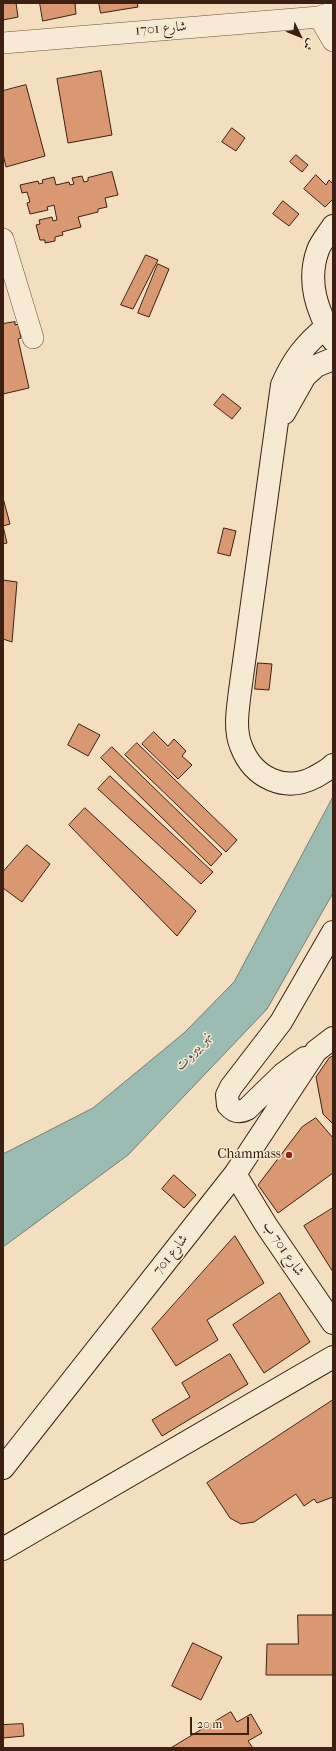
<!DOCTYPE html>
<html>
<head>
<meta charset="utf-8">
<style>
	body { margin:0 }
	#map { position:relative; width:336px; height:1751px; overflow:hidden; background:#f3debf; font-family:"IM FELL French Canon",Amiri,serif }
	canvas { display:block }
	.frame { position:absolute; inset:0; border:4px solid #3b2013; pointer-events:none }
	.north { position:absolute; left:280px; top:16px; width:40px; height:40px; -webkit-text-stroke:3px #f7ead5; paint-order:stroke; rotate:133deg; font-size:11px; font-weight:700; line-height:16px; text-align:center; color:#3b2013 }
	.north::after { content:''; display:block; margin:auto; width:14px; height:18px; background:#3b2013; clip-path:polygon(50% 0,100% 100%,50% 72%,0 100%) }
	.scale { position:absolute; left:190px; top:1717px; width:59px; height:18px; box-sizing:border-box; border:2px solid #3b2013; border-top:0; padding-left:5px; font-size:12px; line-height:14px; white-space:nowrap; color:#3b2013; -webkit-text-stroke:3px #f7ead5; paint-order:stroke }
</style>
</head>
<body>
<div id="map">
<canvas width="336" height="1751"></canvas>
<div class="frame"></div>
<div class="north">ش</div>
<div class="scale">20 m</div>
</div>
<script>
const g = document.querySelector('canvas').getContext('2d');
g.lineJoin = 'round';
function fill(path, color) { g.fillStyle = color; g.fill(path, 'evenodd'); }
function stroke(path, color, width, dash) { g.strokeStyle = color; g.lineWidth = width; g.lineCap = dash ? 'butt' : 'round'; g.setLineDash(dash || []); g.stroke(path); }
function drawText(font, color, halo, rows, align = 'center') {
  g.font = font + ' "IM FELL French Canon",Amiri,serif'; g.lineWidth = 3; g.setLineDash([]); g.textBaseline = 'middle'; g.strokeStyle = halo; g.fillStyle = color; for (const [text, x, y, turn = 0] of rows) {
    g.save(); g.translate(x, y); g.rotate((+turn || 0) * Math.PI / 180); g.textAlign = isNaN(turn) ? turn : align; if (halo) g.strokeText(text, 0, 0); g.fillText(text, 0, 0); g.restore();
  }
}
const water = new Path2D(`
	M333 797V893L267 1009 128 1155 3 1247V1154L93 1108 184 1033 234 982Z`);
fill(water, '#9bbcb2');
stroke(water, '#757e72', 1);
const building = new Path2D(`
	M3 3H16L18 17 3 20Z
	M40 3H79L75 4 76 14 43 21Z
	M99 3H137L138 7 101 13Z
	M101 71 112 135 68 143 57 79Z
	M26 85 45 156 6 167 3 154V91Z
	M232 128 245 138 236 151 222 142Z
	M296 155 308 165 302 172 290 162Z
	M112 172 118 195 105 198 107 207 98 209V212L78 217 81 227 62 232 63 235 55 237V241L45 243V240H40L36 225 40 224 39 220 52 217 53 221 57 220 54 205 47 207 48 210 30 214 27 203 30 202 27 192 22 193 20 185 38 181 39 184 43 183 42 180 54 177 56 185 69 182 70 185 74 184 72 178 82 176 84 182 88 181V178Z
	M316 175 326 185 329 180 333 184V199L325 207 304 189Z
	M283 201 299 214 289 226 273 214Z
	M146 255 158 260 133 309 121 305Z
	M158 264 169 269 149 317 138 313Z
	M15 322V325L18 324 21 338 18 339 29 388 3 394V324Z
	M223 394 241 408 232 419 214 405Z
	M3 498 10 524 3 526Z
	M3 526 7 543 3 544Z
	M224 528 236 531 230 556 218 553Z
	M3 580 17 582 12 642 3 639Z
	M258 663 272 664 269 690 255 689Z
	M79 724 100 735 88 756 68 745Z
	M154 732 168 746 174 739 186 751 182 756 192 765 178 779 142 744Z
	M137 743 237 840 226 852 125 755Z
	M112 747 222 854 211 866 101 758Z
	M110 776 213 872 201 884 98 789Z
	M85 808 196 911 177 936 69 825Z
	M27 845 50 864 22 902 3 888V872Z
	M333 1056V1124L323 1114 316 1077 329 1058Z
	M316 1118 333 1138V1173L278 1213 258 1185 302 1127Z
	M174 1175 196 1195 184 1208 162 1189Z
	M333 1208V1272L304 1226Z
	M235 1236 264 1283 207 1320 218 1340 176 1366 152 1329Z
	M280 1293 310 1342 264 1373 233 1325Z
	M230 1354 248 1384 162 1436 152 1420 190 1397 182 1383Z
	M333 1400V1497L317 1503 314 1499 304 1506 296 1494 254 1522 241 1524 230 1518 207 1483Z
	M298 1615H333V1675H266L267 1644H298Z
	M193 1643 222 1657 201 1700 172 1686Z
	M231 1712 237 1722 251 1714 262 1733 248 1741 253 1748H171Z
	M23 1724 24 1736 3 1738V1725Z`);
fill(building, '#d99872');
stroke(building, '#3b2013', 1);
const street = new Path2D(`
	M319 17 333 41
	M3 43 319 17 333 12
	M3 239 33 338`);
const secondary = new Path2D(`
	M333 226C328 234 321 242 318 250 306 283 318 311 333 340
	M326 327C305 344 293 360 282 385L240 691C238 708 234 729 241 746 253 778 285 793 315 777 322 773 328 770 333 765
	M284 413 305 376 316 366 333 359
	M305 1058 283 1074 247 1109C239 1113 234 1112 228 1105L227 1095 231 1087 281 1022 333 932
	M235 1174 266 1225 333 1323
	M3 1468 235 1174 316 1051 333 1038
	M3 1549 333 1357`);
stroke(street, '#69503e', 22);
stroke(secondary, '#3b2013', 24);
stroke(street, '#f7ead5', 21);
stroke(secondary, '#f7ead5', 22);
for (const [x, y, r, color] of [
	[289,1155,4,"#8f2418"]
]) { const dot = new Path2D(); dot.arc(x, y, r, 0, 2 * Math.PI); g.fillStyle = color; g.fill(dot); stroke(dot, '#f7ead5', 1.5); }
drawText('14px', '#3b2013', '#f7ead5', [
	["شارع 1701",161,29,-5],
	["شارع 701 ب",283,1249,56],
	["شارع 701",171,1255,-52]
]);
drawText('14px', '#3b2013', '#f7ead5', [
	["Chammass",281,1155]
], 'right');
drawText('italic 15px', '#584f43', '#f7ead5', [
	["نهر بيروت",194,1051,-49]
]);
</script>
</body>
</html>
